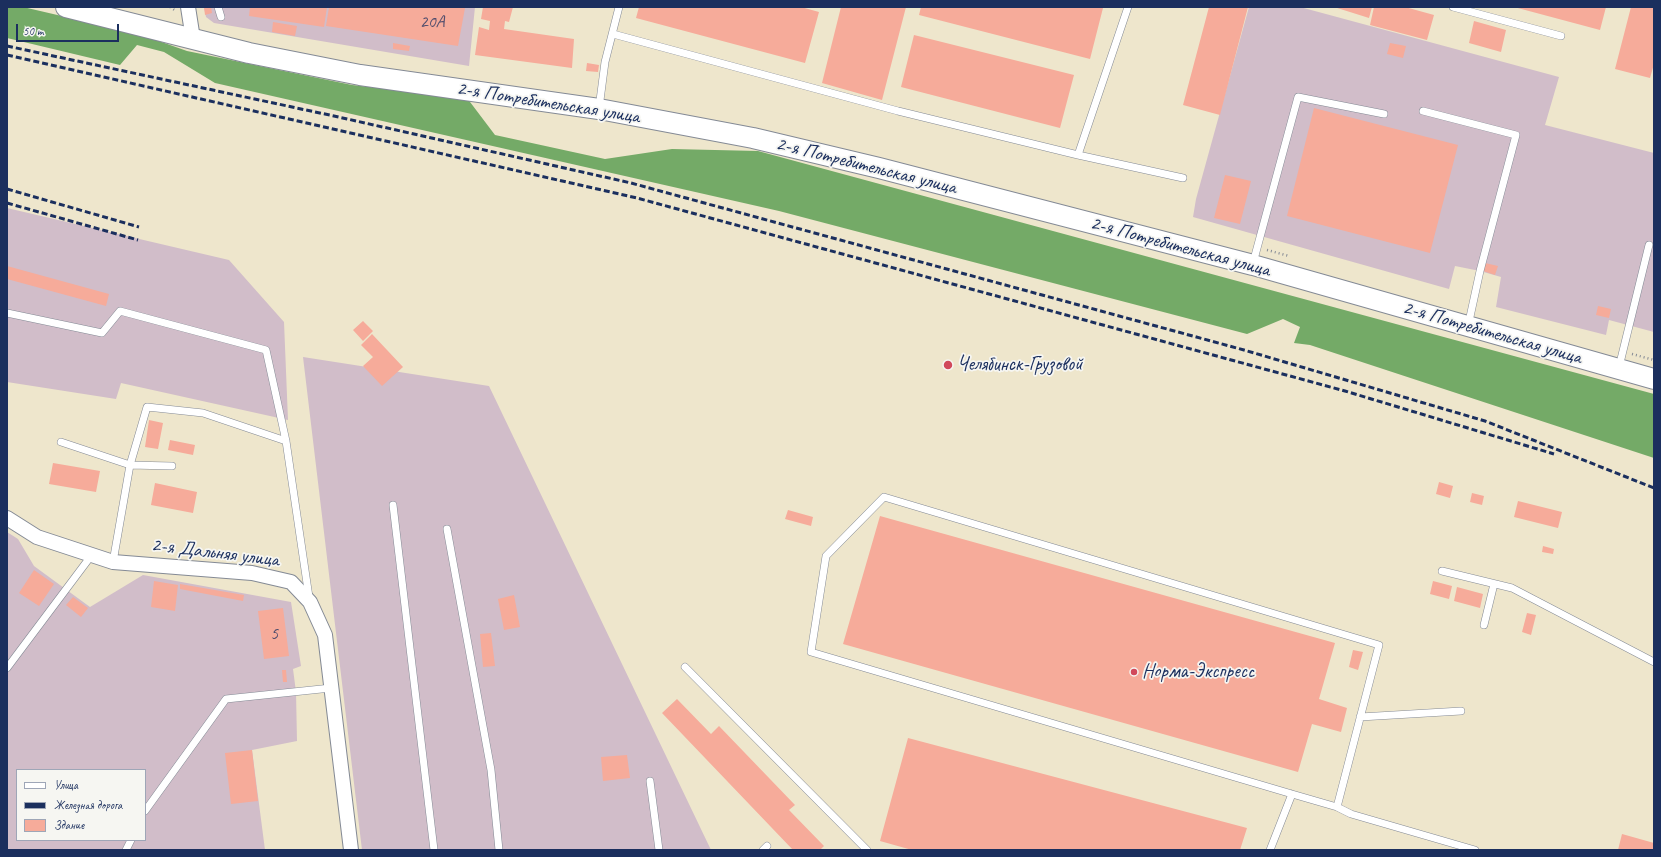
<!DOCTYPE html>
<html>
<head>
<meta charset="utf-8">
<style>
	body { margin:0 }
	#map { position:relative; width:1661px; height:857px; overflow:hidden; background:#eee6cc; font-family:Caveat,sans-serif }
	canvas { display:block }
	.frame { position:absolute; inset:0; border:8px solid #1b2f5e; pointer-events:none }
	.legend { position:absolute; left:16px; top:769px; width:130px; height:72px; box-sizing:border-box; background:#f6f6f2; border:1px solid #9ea6b7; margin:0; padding:5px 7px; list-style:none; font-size:12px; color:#1b2f5e }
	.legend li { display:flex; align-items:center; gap:8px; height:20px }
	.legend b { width:20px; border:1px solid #9ea6b7 }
	.scale { position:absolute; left:16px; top:24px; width:103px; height:18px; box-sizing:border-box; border:2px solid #1b2f5e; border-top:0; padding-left:5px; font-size:12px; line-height:14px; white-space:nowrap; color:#1b2f5e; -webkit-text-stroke:3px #f6f6f2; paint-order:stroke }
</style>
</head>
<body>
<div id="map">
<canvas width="1661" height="857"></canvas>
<div class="frame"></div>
<ul class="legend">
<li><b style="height:5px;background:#fff"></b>Улица</li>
<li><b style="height:5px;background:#1b2f5e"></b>Железная дорога</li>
<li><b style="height:11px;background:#f6ab9a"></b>Здание</li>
</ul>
<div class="scale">50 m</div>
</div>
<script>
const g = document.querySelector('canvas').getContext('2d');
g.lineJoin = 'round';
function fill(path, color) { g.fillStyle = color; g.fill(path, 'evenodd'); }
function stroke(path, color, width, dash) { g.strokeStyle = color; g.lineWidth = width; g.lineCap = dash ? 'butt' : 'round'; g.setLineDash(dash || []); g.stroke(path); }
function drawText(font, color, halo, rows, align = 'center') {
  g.font = font + ' Caveat,sans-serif'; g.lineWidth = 3.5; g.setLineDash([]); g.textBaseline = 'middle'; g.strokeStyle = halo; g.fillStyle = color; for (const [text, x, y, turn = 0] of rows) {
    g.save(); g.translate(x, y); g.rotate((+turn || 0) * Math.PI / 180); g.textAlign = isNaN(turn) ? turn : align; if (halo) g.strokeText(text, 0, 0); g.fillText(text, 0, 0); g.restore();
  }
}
fill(new Path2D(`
	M204 7H475L469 66 214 23 206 17Z
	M1249 7H1300L1559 77 1545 125 1654 153V332L1609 320 1606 335 1496 307 1501 277 1480 271 1455 266 1449 289 1193 217 1196 199Z
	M7 208 229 260 284 322 288 420 121 383 116 399 7 382Z
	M303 357 489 386 711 850H362Z
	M7 532 18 539 34 566 90 607 143 575 291 602 301 666 293 669 296 692 297 741 252 750 265 850H7ZM17 770H145V840H17Z`), '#d1bdc9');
fill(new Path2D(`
	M7 7H23L139 34 187 51 352 85 467 98 495 135 605 159 672 149 758 151 1654 394V458L1310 345 1294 343 1300 327 1283 319 1247 334 779 211 215 83 164 52 137 45 120 65 7 38Z`), '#74aa67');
fill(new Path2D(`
	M204 7H211L212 13 205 15Z
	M250 7H327L324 27 249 16Z
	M329 7H458L465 8 458 46 326 26Z
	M483 7H513L509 22 505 21 504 29 574 39 572 68 475 55 479 27 489 30 490 21 481 19Z
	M639 7H801L819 12 805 63 636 18Z
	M841 7H906L882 100 822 83Z
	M921 7H1099L1103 8 1090 59 919 15Z
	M1209 7H1248L1220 115 1183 105Z
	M1334 7H1372L1369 18Z
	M1374 7H1405L1434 15 1427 40 1370 25Z
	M1514 7H1606L1600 30Z
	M1631 7H1654V64L1650 78 1615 69Z
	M1474 21 1506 30 1501 52 1469 43Z
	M273 22 297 26 295 36 272 32Z
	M914 35 1074 75 1060 128 901 87Z
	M393 43 410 46 409 51 393 49Z
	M1390 43 1406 46 1403 58 1387 54Z
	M587 63 599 65 598 72 586 71Z
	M1314 108 1458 145 1430 253 1287 216Z
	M1225 175 1251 181 1240 224 1214 218Z
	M1485 263 1498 266 1495 275 1483 271Z
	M7 266 109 294 106 306 7 279Z
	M1598 306 1611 309 1609 318 1596 315Z
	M363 321 373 331 363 341 353 330Z
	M372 334 403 367 382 386 363 366 373 357 361 345Z
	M149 420 163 423 158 449 145 447Z
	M170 440 195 445 193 455 168 450Z
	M53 463 100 471 96 492 49 484Z
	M1439 482 1453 486 1450 498 1436 494Z
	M155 483 197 492 193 513 151 505Z
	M1472 493 1484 496 1482 505 1470 502Z
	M1518 501 1562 512 1558 528 1514 517Z
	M788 510 813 517 811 526 785 519Z
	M880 516 1335 643 1319 699 1347 708 1341 732 1312 724 1298 772 843 644Z
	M1543 546 1554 549 1553 554 1542 552Z
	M34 570 54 584 39 606 19 593Z
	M154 581 178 585 175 611 151 607Z
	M1433 581 1452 586 1449 599 1430 594Z
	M180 584 244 595 243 601 180 589Z
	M1457 587 1483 594 1480 608 1454 601Z
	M514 595 520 627 504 630 498 599Z
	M73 597 88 608 81 617 66 605Z
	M283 608 289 656 264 659 258 611Z
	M1527 613 1536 615 1531 635 1522 632Z
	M491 633 495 666 483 667 480 634Z
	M1353 650 1363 652 1358 670 1349 667Z
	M282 670H286L287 682H283Z
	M677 699 711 734 719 726 795 805 789 810 824 846 820 850H793L662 713Z
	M908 738 1247 828 1240 850H912L880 841Z
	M252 750 258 801 231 804 225 753Z
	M627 755 630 778 603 781 601 757Z
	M1622 834 1654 843V850H1618Z`), '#f6ab9a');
const lane = new Path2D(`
	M218 7 221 17
	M1453 7 1561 36
	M613 34 898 111 1078 155 1128 7
	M599 108 605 62 619 7
	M1423 111 1516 135 1480 271 1468 326
	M1078 155 1183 178
	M1253 263 1298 97 1384 114
	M7 313 102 333 120 311 266 350 286 441 309 597
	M1619 367 1649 245
	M61 442 130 465 172 466
	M393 505 434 850
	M447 529 491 770 499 850
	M113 562 130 465 147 407 203 413 286 441
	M1442 571 1512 588 1654 662
	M1484 625 1494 584
	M685 667 867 850
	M7 668 91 556
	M1360 717 1461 711
	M650 781 659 850
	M1337 807 1379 645 884 497 826 556 811 652 1292 794 1337 807 1351 814 1475 850
	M145 811 226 699 331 688
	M126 850 131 840
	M763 850 767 846
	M1270 850 1292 794`);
const street = new Path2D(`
	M188 7 193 39
	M7 518 37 537 113 562 252 573 291 582 310 602 325 635 351 850`);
const secondary = new Path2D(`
	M66 7 249 53 360 75 599 109 753 138 879 168 1253 265 1654 379`);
stroke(lane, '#848a95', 8);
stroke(street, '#848a95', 16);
stroke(secondary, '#848a95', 22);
stroke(new Path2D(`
	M170 7 176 11
	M1267 250 1289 256
	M1632 354 1654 360`), '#848a95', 2.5, [1, 3]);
stroke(lane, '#fff', 7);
stroke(street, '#fff', 14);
stroke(secondary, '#fff', 20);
stroke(new Path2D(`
	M7 46 334 116 631 183 1244 350 1485 421 1654 488
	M7 55 637 198 1345 391 1554 454
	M7 189 139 227
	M7 203 138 240`), '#1b2f5e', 3, [6, 3]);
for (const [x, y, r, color] of [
	[948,365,5,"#d1495b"],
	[1134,672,4,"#d1495b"]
]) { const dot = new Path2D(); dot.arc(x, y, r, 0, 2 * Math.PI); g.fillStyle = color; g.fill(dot); stroke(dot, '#f6f6f2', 1.5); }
drawText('18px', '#524e6d', null, [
	["20А",432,22],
	["5",274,634]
]);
drawText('20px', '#1b2f5e', '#f6f6f2', [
	["2-я Потребительская улица",548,103,9],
	["2-я Потребительская улица",866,166,14],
	["2-я Потребительская улица",1180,247,15],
	["2-я Потребительская улица",1492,333,16],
	["2-я Дальняя улица",215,553,7]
]);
drawText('20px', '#1b2f5e', '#f6f6f2', [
	["Челябинск-Грузовой",957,365],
	["Норма-Экспресс",1142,672]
], 'left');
</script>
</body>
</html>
